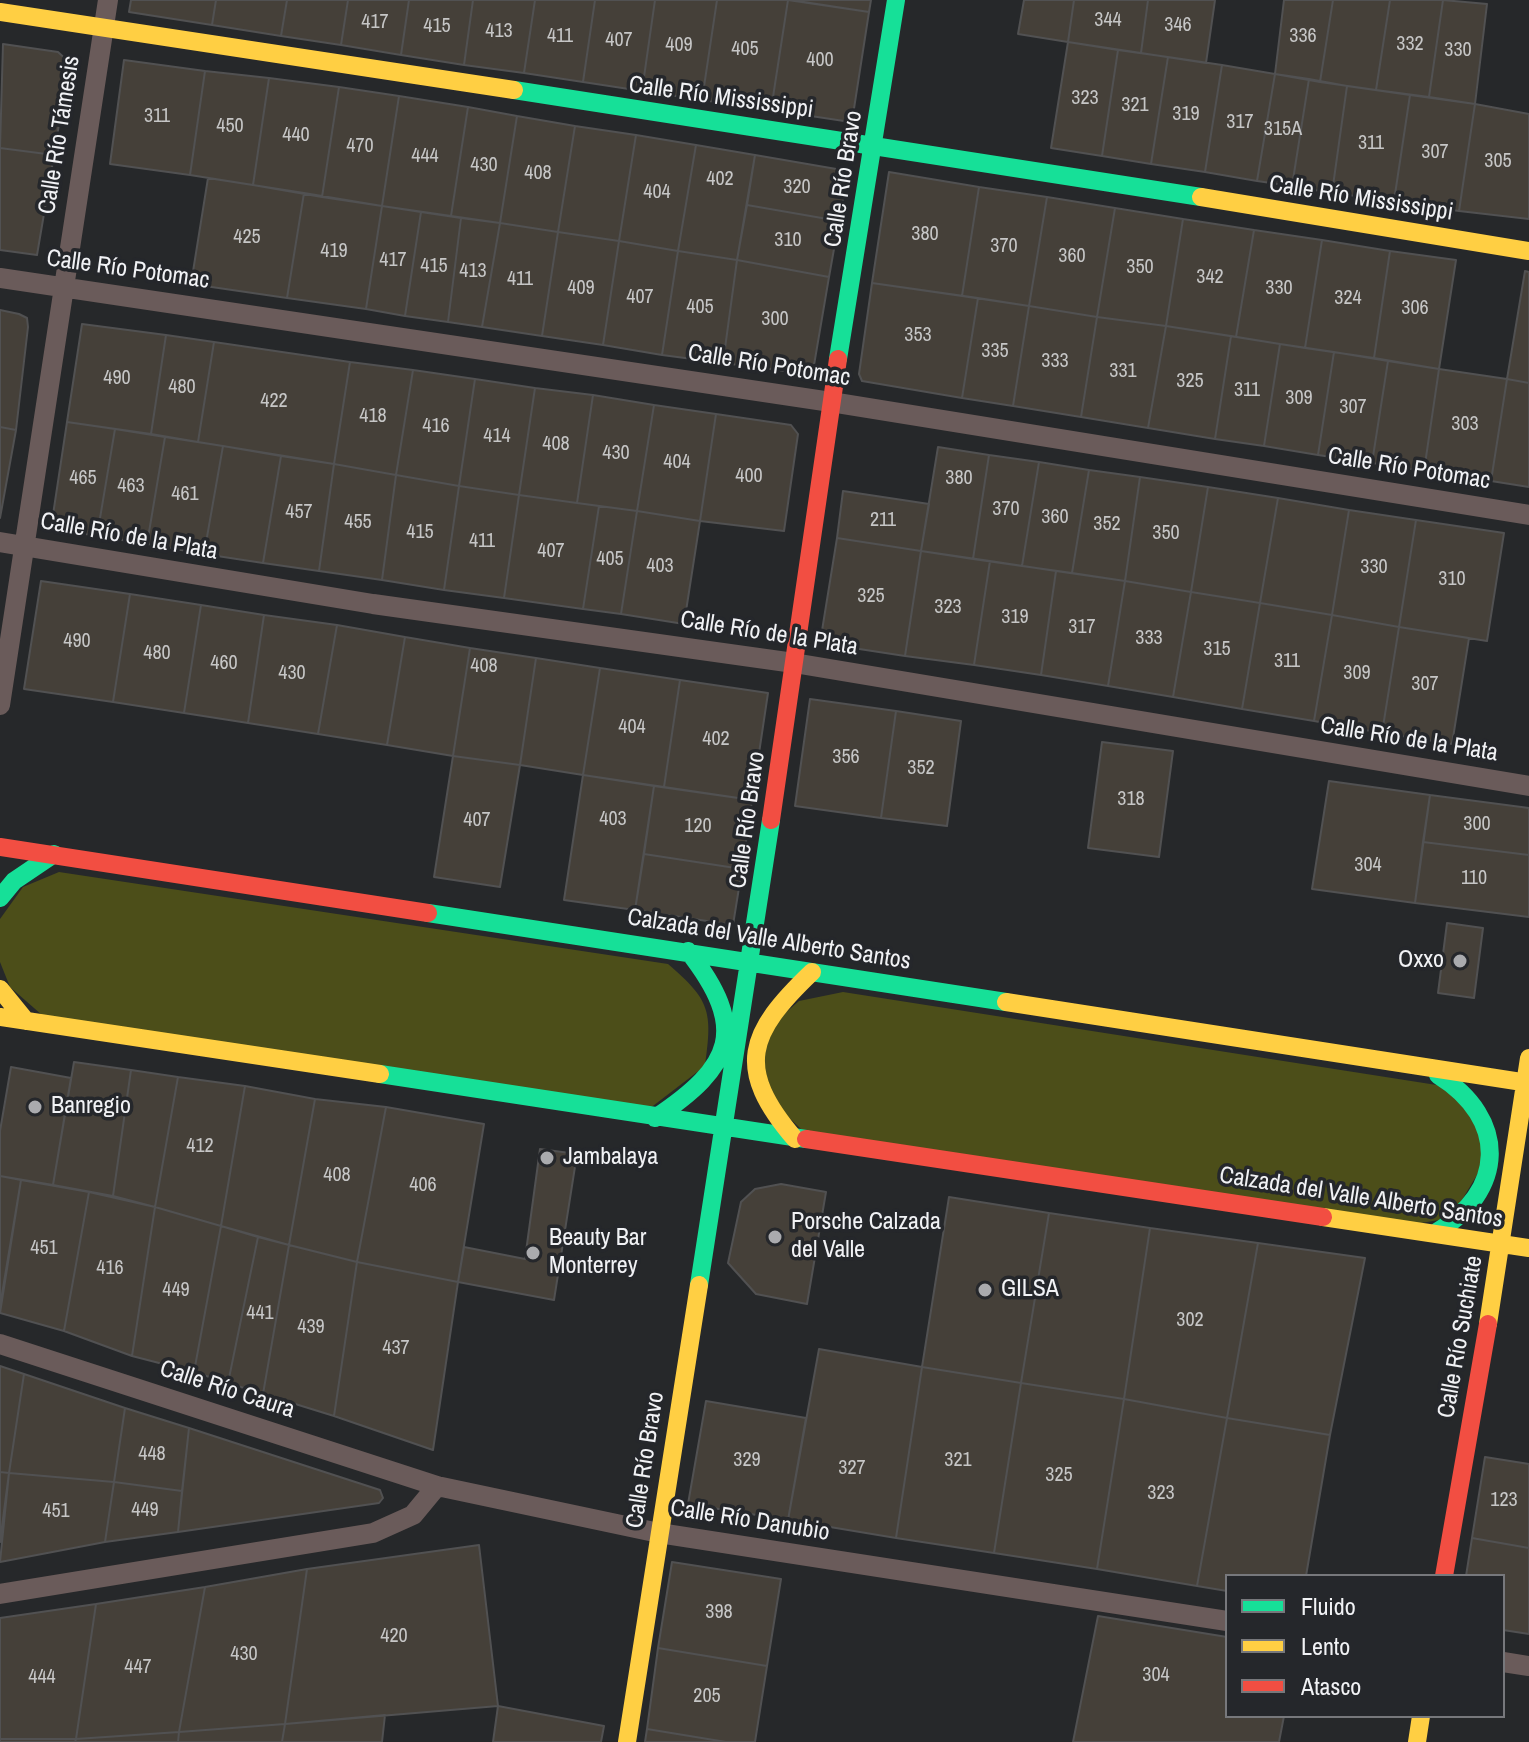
<!DOCTYPE html>
<html>
<head>
<meta charset="utf-8">
<style>
	body { margin:0 }
	#map { position:relative; width:1529px; height:1742px; overflow:hidden; background:#26282a; font-family:"Archivo Narrow",sans-serif }
	canvas { display:block }
	.legend { position:absolute; left:1225px; top:1574px; width:280px; height:144px; box-sizing:border-box; background:#25272b; border:2px solid #77787c; margin:0; padding:10px 14px; list-style:none; font-size:24px; color:#f1f2f5 }
	.legend li { display:flex; align-items:center; gap:16px; height:40px }
	.legend b { width:40px; border:2px solid #77787c }
</style>
</head>
<body>
<div id="map">
<canvas width="1529" height="1742"></canvas>
<ul class="legend">
<li><b style="height:10px;background:#16e098"></b>Fluido</li>
<li><b style="height:10px;background:#ffcf43"></b>Lento</li>
<li><b style="height:10px;background:#f24e42"></b>Atasco</li>
</ul>
</div>
<script>
const g = document.querySelector('canvas').getContext('2d');
g.lineJoin = 'round';
function fill(path, color) { g.fillStyle = color; g.fill(path, 'evenodd'); }
function stroke(path, color, width, dash) { g.strokeStyle = color; g.lineWidth = width; g.lineCap = dash ? 'butt' : 'round'; g.setLineDash(dash || []); g.stroke(path); }
function drawText(font, color, halo, rows, align = 'center') {
  g.font = font + ' "Archivo Narrow",sans-serif'; g.lineWidth = 7; g.setLineDash([]); g.textBaseline = 'middle'; g.strokeStyle = halo; g.fillStyle = color; for (const [text, x, y, turn = 0] of rows) {
    g.save(); g.translate(x, y); g.rotate((+turn || 0) * Math.PI / 180); g.textAlign = isNaN(turn) ? turn : align; if (halo) g.strokeText(text, 0, 0); g.fillText(text, 0, 0); g.restore();
  }
}
fill(new Path2D(`
	M59 872 668 964C710 1000 713 1011 705 1066L649 1109 42 1015 10 987 0 962V919L23 887Z
	M843 992 1443 1086 1479 1117 1489 1155 1451 1218 1409 1225 802 1130 775 1104 761 1062 768 1028 799 1001Z`), '#4c4e19');
const building = new Path2D(`
	M131 0H216L212 25 129 12Z
	M216 0H287L281 36 212 25Z
	M287 0H348L341 45 281 36Z
	M348 0H409L401 55 341 45Z
	M409 0H473L464 65 401 55Z
	M473 0H535L524 73 464 65Z
	M535 0H595L583 82 524 73Z
	M595 0H655L642 91 583 82Z
	M655 0H717L702 100 642 91Z
	M717 0H788L771 110 702 100Z
	M788 0 869 12 853 115 844 121 771 110Z
	M791 0H871L869 12Z
	M1024 0H1074L1068 42 1018 34Z
	M1074 0H1148L1141 53 1068 42Z
	M1148 0H1215L1206 63 1141 53Z
	M1284 0H1333L1320 82 1275 74Z
	M1333 0H1390L1376 90 1320 82Z
	M1390 0H1443L1429 97 1376 90Z
	M1443 0 1487 4 1475 104 1429 97Z
	M1068 42 1118 50 1102 156 1051 148Z
	M3 44 58 52 69 62 54 155 0 148Z
	M1118 50 1168 57 1151 164 1102 156Z
	M1168 57 1222 65 1205 172 1151 164Z
	M124 60 205 71 190 175 110 164Z
	M1222 65 1275 74 1257 181 1205 172Z
	M205 71 269 78 253 185 190 175Z
	M1275 74 1309 79 1292 186 1257 181Z
	M269 78 339 87 322 197 253 185Z
	M1309 79 1347 86 1332 193 1292 186Z
	M1347 86 1410 95 1394 201 1332 193Z
	M339 87 399 96 382 206 322 197Z
	M1410 95 1475 104 1459 211 1394 201Z
	M399 96 468 107 451 216 382 206Z
	M1475 104 1529 114V219L1459 211Z
	M468 107 517 116 500 223 451 216Z
	M517 116 575 126 558 232 500 223Z
	M575 126 636 135 619 241 558 232Z
	M636 135 696 145 678 251 619 241Z
	M696 145 755 155 737 260 678 251Z
	M0 148 54 155 37 255 0 250Z
	M755 155 848 171 839 221 747 205Z
	M889 172 979 187 962 296 872 283Z
	M208 178 304 193 287 298 191 284Z
	M979 187 1047 197 1029 306 962 296Z
	M304 193 382 206 366 309 287 298Z
	M1047 197 1115 208 1097 317 1029 306Z
	M747 205 839 221 829 277 737 260Z
	M382 206 421 212 405 316 366 309Z
	M1115 208 1183 219 1166 326 1097 317Z
	M421 212 461 218 448 322 405 316Z
	M461 218 500 223 482 327 448 322Z
	M1183 219 1254 230 1236 337 1166 326Z
	M500 223 558 232 542 336 482 327Z
	M1254 230 1322 240 1305 348 1236 337Z
	M558 232 619 241 603 345 542 336Z
	M1322 240 1390 251 1374 358 1305 348Z
	M619 241 678 251 662 355 603 345Z
	M678 251 737 260 723 363 662 355Z
	M1390 251 1456 260 1439 369 1374 358Z
	M737 260 829 277 813 371 809 374 723 363Z
	M1525 271 1529 272V383L1507 379Z
	M872 283 978 298 962 398 862 381 859 374Z
	M978 298 1029 306 1013 406 962 398Z
	M1029 306 1097 317 1081 417 1013 406Z
	M0 310 19 314 27 318 28 327 16 430 0 427Z
	M1097 317 1166 326 1148 428 1081 417Z
	M82 324 166 335 151 434 67 422Z
	M1166 326 1231 336 1215 439 1148 428Z
	M166 335 214 342 198 442 151 434Z
	M1231 336 1280 344 1264 446 1215 439Z
	M214 342 350 362 334 464 198 442Z
	M1280 344 1334 352 1318 455 1264 446Z
	M1334 352 1388 361 1372 463 1318 455Z
	M1388 361 1439 369 1424 471 1372 463Z
	M350 362 413 370 396 475 334 464Z
	M1439 369 1507 379 1491 481 1424 471Z
	M413 370 475 379 459 486 396 475Z
	M475 379 535 388 519 495 459 486Z
	M1507 379 1529 383V487L1491 481Z
	M535 388 593 395 577 503 519 495Z
	M593 395 654 405 637 511 577 503Z
	M654 405 716 414 700 521 637 511Z
	M716 414 791 425 798 434 784 531 700 521Z
	M67 422 115 429 97 536 51 528Z
	M0 427 16 430 0 518Z
	M115 429 165 437 147 544 97 536Z
	M165 437 223 446 204 554 147 544Z
	M223 446 281 456 263 563 204 554Z
	M938 447 989 455 973 559 921 551Z
	M989 455 1039 462 1022 566 973 559Z
	M281 456 334 464 319 571 263 563Z
	M1039 462 1089 470 1072 573 1022 566Z
	M334 464 396 475 382 580 319 571Z
	M1089 470 1140 477 1125 581 1072 573Z
	M396 475 459 486 444 590 382 580Z
	M1140 477 1208 487 1191 592 1125 581Z
	M459 486 519 495 504 598 444 590Z
	M1208 487 1278 498 1260 603 1191 592Z
	M843 491 929 504 921 551 837 538Z
	M519 495 599 506 583 609 504 598Z
	M1278 498 1349 510 1332 615 1260 603Z
	M599 506 637 511 621 614 583 609Z
	M1349 510 1416 520 1399 627 1332 615Z
	M637 511 700 521 684 624 621 614Z
	M1416 520 1504 533 1487 641 1399 627Z
	M837 538 921 551 905 656 820 643Z
	M921 551 990 561 974 665 905 656Z
	M990 561 1056 571 1041 675 974 665Z
	M1056 571 1125 581 1108 686 1041 675Z
	M41 581 130 594 113 702 24 689Z
	M1125 581 1191 592 1173 697 1108 686Z
	M1191 592 1260 603 1242 709 1173 697Z
	M130 594 201 605 184 713 113 702Z
	M1260 603 1332 615 1314 721 1242 709Z
	M201 605 264 615 248 723 184 713Z
	M264 615 337 625 318 734 248 723Z
	M1332 615 1399 627 1382 733 1314 721Z
	M337 625 405 637 387 745 318 734Z
	M1399 627 1469 638 1452 744 1382 733Z
	M405 637 470 648 453 756 387 745Z
	M470 648 536 658 520 765 453 756Z
	M536 658 600 668 583 775 520 765Z
	M600 668 680 680 664 787 583 775Z
	M680 680 768 693 752 800 664 787Z
	M810 699 896 711 881 818 795 806Z
	M896 711 961 721 947 826 881 818Z
	M1102 742 1173 751 1159 857 1088 848Z
	M453 756 520 765 500 887 434 877Z
	M583 775 654 786 635 910 564 900Z
	M1329 781 1430 795 1415 903 1312 889Z
	M654 786 752 800 742 869 644 854Z
	M1430 795 1529 808V855L1423 842Z
	M1423 842 1529 855V917L1415 903Z
	M644 854 742 869 733 925 635 910Z
	M1447 923 1483 928 1474 998 1438 993Z
	M74 1062 131 1070 113 1196 53 1185Z
	M11 1067 71 1078 53 1185 0 1176V1131Z
	M131 1070 178 1077 155 1207 113 1196Z
	M178 1077 245 1086 221 1226 155 1207Z
	M245 1086 315 1099 289 1245 221 1226Z
	M315 1099 386 1107 357 1262 289 1245Z
	M386 1107 484 1124 458 1282 357 1262Z
	M540 1149 577 1154 554 1300 458 1282 464 1247 525 1259Z
	M0 1176 21 1180 0 1306Z
	M21 1180 89 1192 64 1331 0 1313Z
	M781 1184 826 1192 807 1304 756 1294 728 1263 741 1202 755 1189Z
	M89 1192 155 1207 132 1356 64 1331Z
	M949 1197 1049 1213 1021 1383 922 1367Z
	M155 1207 221 1226 194 1372 132 1356Z
	M1049 1213 1150 1228 1124 1399 1021 1383Z
	M221 1226 258 1237 228 1383 194 1372Z
	M1150 1228 1258 1243 1227 1418 1124 1399Z
	M258 1237 289 1245 263 1394 228 1383Z
	M1258 1243 1365 1258 1330 1435 1227 1418Z
	M289 1245 357 1262 334 1416 263 1394Z
	M357 1262 458 1282 433 1450 334 1416Z
	M819 1349 922 1367 896 1538 788 1520Z
	M0 1366 24 1374 9 1473 0 1472Z
	M922 1367 1021 1383 994 1553 896 1538Z
	M24 1374 125 1408 114 1482 9 1473Z
	M1021 1383 1124 1399 1097 1569 994 1553Z
	M1124 1399 1227 1418 1197 1586 1097 1569Z
	M706 1401 806 1418 788 1520 688 1504Z
	M125 1408 189 1428 182 1491 114 1482Z
	M1227 1418 1330 1435 1306 1576H1227V1591L1197 1586Z
	M189 1428 380 1490 383 1498 379 1503 178 1532Z
	M1485 1457 1529 1464V1548L1472 1538Z
	M0 1472 9 1473 0 1542Z
	M9 1473 114 1482 105 1542 0 1562Z
	M114 1482 182 1491 178 1532 105 1542Z
	M1472 1538 1529 1548V1634L1503 1630V1576H1466Z
	M479 1545 498 1706 285 1724 307 1569Z
	M672 1562 781 1579 767 1666 658 1648Z
	M307 1569 285 1724 179 1732 205 1587Z
	M205 1587 179 1732 76 1739 96 1604Z
	M96 1604 76 1739H0V1618Z
	M1098 1616 1227 1637V1716H1284L1279 1742H1073Z
	M658 1648 767 1666 755 1742H726L647 1729Z
	M498 1706 604 1726 601 1742H493Z
	M385 1715 382 1742H282L285 1724Z
	M285 1724 282 1742H178L179 1732Z
	M647 1729 726 1742H645Z
	M179 1732 178 1742H75L76 1739Z
	M0 1739H76L75 1742H0Z`);
fill(building, '#454039');
stroke(building, '#515152', 2);
stroke(new Path2D(`
	M0 278 831 402 1529 515
	M0 542 373 604 794 663 1529 786
	M0 705 108 0
	M0 1344 437 1486 659 1533 1227 1621
	M0 1594 373 1533 413 1515 437 1486
	M1503 1662 1529 1666`), '#6a5b5a', 20);
stroke(new Path2D(`
	M514 90 1201 197
	M838 359 896 0
	M0 898 14 881 54 854
	M428 913 1006 1002
	M380 1074 806 1139
	M655 1118C733 1066 749 1029 688 951
	M1435 1233C1506 1192 1509 1119 1438 1075
	M699 1285 771 820`), '#16e098', 18);
stroke(new Path2D(`
	M0 12 514 90
	M1201 197 1529 251
	M0 989 26 1021
	M1006 1002 1529 1083
	M0 1017 380 1074
	M795 1139C734 1068 748 1033 812 972
	M1323 1217 1529 1248
	M1488 1324 1529 1058
	M627 1742 699 1285
	M1417 1742 1421 1716`), '#ffcf43', 18);
stroke(new Path2D(`
	M771 820 838 359
	M0 847 428 913
	M806 1139 1323 1217
	M1444 1576 1488 1324`), '#f24e42', 18);
for (const [x, y, r, color] of [
	[1460,961,8,"#aaabae"],
	[35,1107,8,"#aaabae"],
	[547,1158,8,"#aaabae"],
	[775,1237,8,"#aaabae"],
	[533,1253,8,"#aaabae"],
	[985,1290,8,"#aaabae"]
]) { const dot = new Path2D(); dot.arc(x, y, r, 0, 2 * Math.PI); g.fillStyle = color; g.fill(dot); stroke(dot, '#25272b', 3); }
drawText('20px', '#c6c6c6', null, [
	["344",1108,21],
	["417",375,23],
	["346",1178,26],
	["415",437,27],
	["413",499,32],
	["411",560,37],
	["336",1303,37],
	["407",619,41],
	["332",1410,45],
	["409",679,46],
	["405",745,50],
	["330",1458,51],
	["400",820,61],
	["323",1085,99],
	["321",1135,106],
	["319",1186,115],
	["311",157,117],
	["317",1240,123],
	["450",230,127],
	["315A",1283,130],
	["440",296,136],
	["311",1371,144],
	["470",360,147],
	["307",1435,153],
	["444",425,157],
	["305",1498,162],
	["430",484,166],
	["408",538,174],
	["402",720,180],
	["320",797,188],
	["404",657,193],
	["380",925,235],
	["425",247,238],
	["310",788,241],
	["370",1004,247],
	["419",334,252],
	["360",1072,257],
	["417",393,261],
	["415",434,267],
	["350",1140,268],
	["413",473,272],
	["342",1210,278],
	["411",520,280],
	["409",581,289],
	["330",1279,289],
	["407",640,298],
	["324",1348,299],
	["405",700,308],
	["306",1415,309],
	["300",775,320],
	["353",918,336],
	["335",995,352],
	["333",1055,362],
	["331",1123,372],
	["490",117,379],
	["325",1190,382],
	["480",182,388],
	["311",1247,391],
	["309",1299,399],
	["422",274,402],
	["307",1353,408],
	["418",373,417],
	["303",1465,425],
	["416",436,427],
	["414",497,437],
	["408",556,445],
	["430",616,454],
	["404",677,463],
	["400",749,477],
	["465",83,479],
	["380",959,479],
	["463",131,487],
	["461",185,495],
	["370",1006,510],
	["457",299,513],
	["360",1055,518],
	["211",883,521],
	["455",358,523],
	["352",1107,525],
	["415",420,533],
	["350",1166,534],
	["411",482,542],
	["407",551,552],
	["405",610,560],
	["403",660,567],
	["330",1374,568],
	["310",1452,580],
	["325",871,597],
	["323",948,608],
	["319",1015,618],
	["317",1082,628],
	["333",1149,639],
	["490",77,642],
	["315",1217,650],
	["480",157,654],
	["311",1287,662],
	["460",224,664],
	["408",484,667],
	["430",292,674],
	["309",1357,674],
	["307",1425,685],
	["404",632,728],
	["402",716,740],
	["356",846,758],
	["352",921,769],
	["318",1131,800],
	["403",613,820],
	["407",477,821],
	["300",1477,825],
	["120",698,827],
	["304",1368,866],
	["110",1474,879],
	["412",200,1147],
	["408",337,1176],
	["406",423,1186],
	["451",44,1249],
	["416",110,1269],
	["449",176,1291],
	["441",260,1314],
	["302",1190,1321],
	["439",311,1328],
	["437",396,1349],
	["448",152,1455],
	["329",747,1461],
	["321",958,1461],
	["327",852,1469],
	["325",1059,1476],
	["323",1161,1494],
	["123",1504,1501],
	["449",145,1511],
	["451",56,1512],
	["398",719,1613],
	["420",394,1637],
	["430",244,1655],
	["447",138,1668],
	["304",1156,1676],
	["444",42,1678],
	["205",707,1697]
]);
drawText('24px', '#f1f2f5', '#25272b', [
	["Calle Río Mississippi",721,98,8],
	["Calle Río Támesis",60,135,-81],
	["Calle Río Bravo",844,179,-81],
	["Calle Río Mississippi",1361,199,9],
	["Calle Río Potomac",128,270,8],
	["Calle Río Potomac",769,366,9],
	["Calle Río Potomac",1409,469,9],
	["Calle Río de la Plata",129,537,10],
	["Calle Río de la Plata",769,634,9],
	["Calle Río de la Plata",1409,740,9],
	["Calle Río Bravo",748,820,-82],
	["Calzada del Valle Alberto Santos",769,940,9],
	["Calzada del Valle Alberto Santos",1361,1198,9],
	["Calle Río Suchiate",1461,1337,-80],
	["Calle Río Caura",227,1390,18],
	["Calle Río Bravo",646,1460,-81],
	["Calle Río Danubio",750,1521,9]
]);
drawText('24px', '#f1f2f5', '#25272b', [
	["Oxxo",1444,961,"right"],
	["Banregio",51,1107],
	["Jambalaya",563,1158],
	["Porsche Calzada",791,1223],
	["del Valle",791,1251],
	["Beauty Bar",549,1239],
	["Monterrey",549,1267],
	["GILSA",1001,1290]
], 'left');
</script>
</body>
</html>
